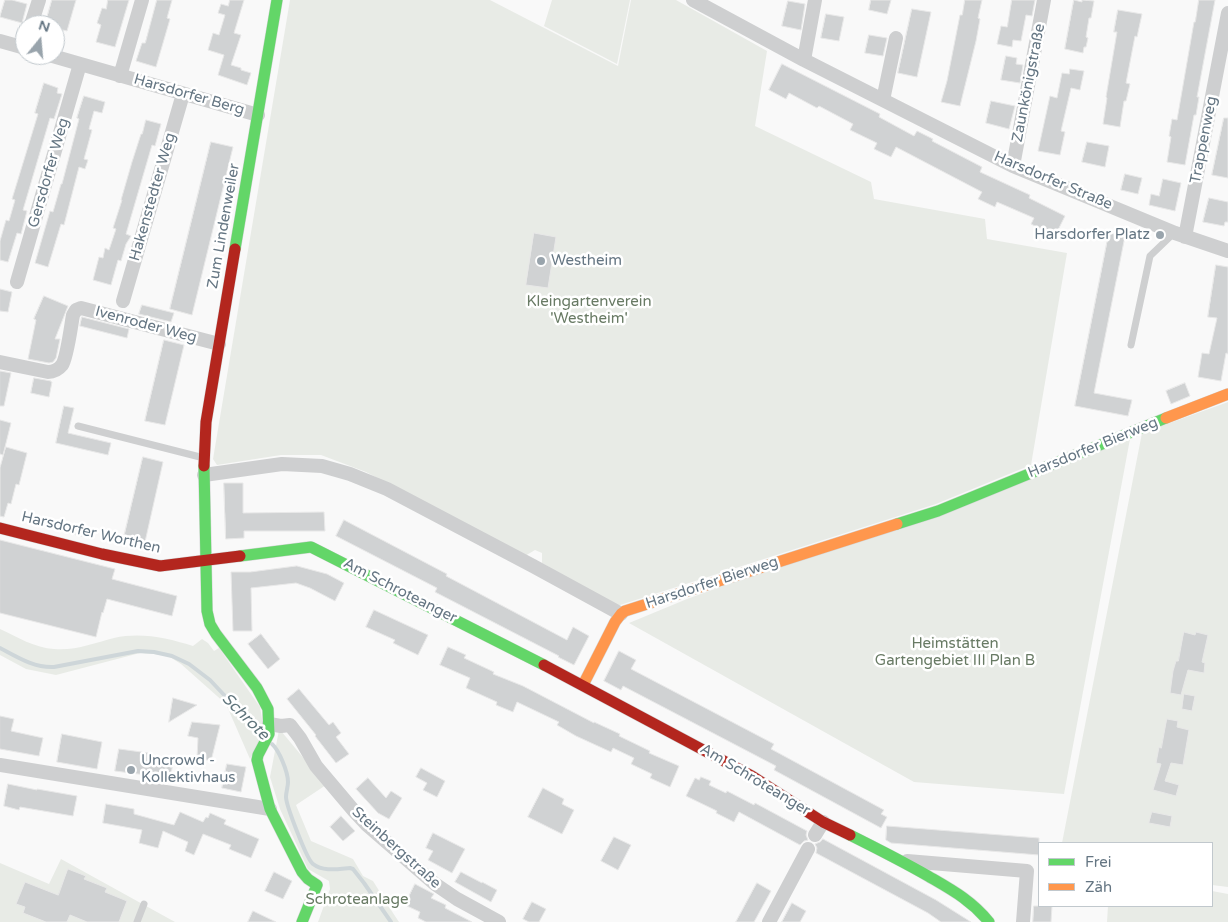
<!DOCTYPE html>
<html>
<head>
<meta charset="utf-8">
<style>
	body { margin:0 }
	#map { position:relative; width:1228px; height:922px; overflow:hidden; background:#f9f9f9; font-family:"Varela Round",sans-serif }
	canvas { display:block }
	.legend { position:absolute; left:1038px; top:842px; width:175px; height:65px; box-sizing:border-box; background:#fff; border:1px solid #c1c8cd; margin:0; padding:6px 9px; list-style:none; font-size:15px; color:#657683 }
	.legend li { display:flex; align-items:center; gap:10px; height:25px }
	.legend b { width:25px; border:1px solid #c1c8cd }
	.north { position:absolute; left:15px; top:15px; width:50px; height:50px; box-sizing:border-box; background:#fff; border:1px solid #c1c8cd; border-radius:50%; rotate:17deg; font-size:14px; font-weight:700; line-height:20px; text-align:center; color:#657683 }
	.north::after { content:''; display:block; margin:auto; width:18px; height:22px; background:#99a4ac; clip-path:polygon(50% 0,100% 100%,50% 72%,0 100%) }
</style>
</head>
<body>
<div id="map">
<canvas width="1228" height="922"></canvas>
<ul class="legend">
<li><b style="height:6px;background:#63d668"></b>Frei</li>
<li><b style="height:6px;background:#ff974d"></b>Zäh</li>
</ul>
<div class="north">N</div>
</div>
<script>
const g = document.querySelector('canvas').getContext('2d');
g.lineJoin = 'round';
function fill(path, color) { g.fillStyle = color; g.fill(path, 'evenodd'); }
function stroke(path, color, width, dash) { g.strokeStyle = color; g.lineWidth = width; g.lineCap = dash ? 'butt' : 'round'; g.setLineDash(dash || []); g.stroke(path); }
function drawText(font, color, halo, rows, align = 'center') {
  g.font = font + ' "Varela Round",sans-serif'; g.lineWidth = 5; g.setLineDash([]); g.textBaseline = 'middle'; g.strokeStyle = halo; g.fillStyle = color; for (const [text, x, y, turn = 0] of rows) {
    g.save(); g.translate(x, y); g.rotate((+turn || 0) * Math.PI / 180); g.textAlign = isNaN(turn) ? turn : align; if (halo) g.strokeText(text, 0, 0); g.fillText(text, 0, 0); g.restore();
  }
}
fill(new Path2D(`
	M290 0H490L618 66 631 0H676L767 51 755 126 871 182 874 199 985 219 987 239 1067 253 1031 465 936 504 617 606 542 563V553L535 550 525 556 366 472 321 455H281L217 465 213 459Z
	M552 0H630L617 64 544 26Z
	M1228 402V887L1212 885V843H1062L1142 433Z
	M1130 439 1064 794 914 782 629 623 687 599Z
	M0 629C17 637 35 648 54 649 75 651 94 643 114 638 141 632 167 638 193 646L202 639 208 643 214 651 219 648 260 707 264 731 250 759 226 704 181 664 173 659 168 656 154 654 140 653 56 675 26 669 0 655Z
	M279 730 281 731 326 785 296 805 311 841 353 859 363 876 373 881 393 913 399 922H318L330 889 329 881 308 869 280 809 270 777Z
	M61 859 175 922H0V863L49 884Z
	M1212 891 1228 894V922H1107L1108 906H1212Z`), '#e8ebe6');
stroke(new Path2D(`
	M0 648C17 657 34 668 54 667L138 651 154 652 172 656 189 664 210 680 241 713 262 733
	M272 744C279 750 288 772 288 782 288 787 286 792 286 797 286 805 307 860 313 864 323 872 338 869 350 868L353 869 364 883 391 922`), '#ced6d9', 4);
const building = new Path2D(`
	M5 0H12L27 4 22 23 0 17Z
	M52 0H76L67 31 55 28V25H45Z
	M108 0H129L115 47 96 42 101 25 97 23 102 8 106 9Z
	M157 0H172L167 18 170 19 156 67 136 61 142 43H145Z
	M230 0H244L234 33 241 35 231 65 241 68V70L251 73 247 85 218 75 224 55 208 50 213 33 219 35 225 15 218 13 221 4 228 6Z
	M871 0H891L887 14 869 10Z
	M965 0H982L978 18 980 19 976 41 960 106 941 102 947 81 960 15H962Z
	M1012 0H1035L1032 16 1026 15 1021 41 1013 40 1012 47 997 44 1001 26 1007 27Z
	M1074 0 1082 2V0L1094 1 1091 18H1089L1086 37 1088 38 1086 47H1084L1083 53 1065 49Z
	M1199 0H1215L1197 97H1199L1196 115H1194L1185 165 1167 162 1171 137 1169 136 1172 119 1177 120 1194 22H1195Z
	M788 1 805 4 801 30 782 26Z
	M912 9 931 12 917 77 898 73Z
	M1118 10 1142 14 1137 37 1135 36 1126 83 1130 84 1126 101H1124L1120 127 1103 124 1107 98 1106 97 1117 32H1114Z
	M826 14 844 17 839 41 821 38Z
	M869 35 887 38 883 56 865 53Z
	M1006 56 1017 58 1016 64 1023 65 1020 83 1001 80Z
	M782 64 880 114 879 117 914 136 917 131 933 139 932 141 982 167 980 172 1030 195 1029 198 1065 216 1055 236 1031 224 1034 218 997 202 995 207 978 199 982 192 896 147 891 157 874 149 877 143 850 130 853 124 819 106 817 108 789 93 786 99 769 90Z
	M1070 69 1084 71 1080 90 1071 88 1061 131 1065 132 1060 155 1038 151 1050 96 1057 98 1062 73 1069 74Z
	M44 83 58 88 57 93 62 94 54 119 50 118 23 210 27 211 21 234 17 233 8 262 0 260V241L6 220 9 221 15 200 12 199 38 114 35 113Z
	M84 96 105 102 102 113 94 111 89 129 92 130 84 159 88 160 85 169 79 167 64 225 61 224 48 267 35 263 50 211 53 212 61 184H62L79 119 77 118Z
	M991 101 1015 106 1009 129 986 123Z
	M1224 118H1228V178L1212 175Z
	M146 120 161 124 155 146 152 145 126 234 131 236 126 244 121 261 118 260 111 285 93 280 99 257 103 258 105 248 109 250 116 229 113 228 122 200H121L132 162 141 134H142Z
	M211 142 233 147 192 315 170 309Z
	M1087 142 1109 146 1105 167 1082 162Z
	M1125 174 1142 178 1138 194 1121 190Z
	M1163 179 1181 183 1175 211 1149 205 1151 194 1159 196Z
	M1209 198 1228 202V222H1225L1224 226 1203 222Z
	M534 233 556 237 548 288 526 285Z
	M1109 233 1125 236 1094 393 1132 400 1128 416 1075 406Z
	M1216 265 1228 267V354L1226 353 1221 381 1198 377 1202 353 1209 354 1217 318 1208 317Z
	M0 289 12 292 8 312 0 311Z
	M44 296 68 306 55 339H60L56 358 53 362 49 363 28 359 36 320 34 319Z
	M142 305 174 313 171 322 139 314Z
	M82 317 129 329 127 338 80 326Z
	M164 340 184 345 165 425 145 421Z
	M0 371 11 373 4 406H0Z
	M34 378 51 381V382H52L49 397 31 393Z
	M1185 383 1190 396 1171 404 1166 391Z
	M64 406 74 408 68 433 111 443 108 455 56 443Z
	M0 420 11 423 3 455 0 454Z
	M6 447 27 453 19 485 16 484 11 504 8 503 4 517 0 516V468Z
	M143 457 163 462 145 542 124 537Z
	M224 483H243V513L324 512 325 531H244V538L226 539Z
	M344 520 447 574 446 576 567 640 573 627 589 636 574 665 558 657 559 656 435 592 437 588 336 536Z
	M59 521 91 528 89 538 56 530Z
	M0 540 115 569 112 579 177 596 172 616 107 599 103 613 102 612 96 637 0 613Z
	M297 566 327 574 344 583 335 601 310 588 296 583 251 588 252 631H233L231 572H250Z
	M374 610 428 635 418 655 393 643 395 640 366 627Z
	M1184 632 1195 635 1196 632 1208 635 1202 662 1205 663 1204 673 1188 670 1181 695 1170 693 1173 671 1176 661H1178Z
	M261 634 280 659 268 669 248 644Z
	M448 647 466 655 464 658 494 672 493 674 523 686 594 723V722L620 734 619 736 650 751 649 753 679 766 670 787 650 778 652 774 631 764 634 758 613 748 611 752 576 736 557 725 559 722 517 702 513 712 496 705 497 702 466 688 470 678 440 665Z
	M619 651 636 660 631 669 774 744 771 749 884 810 881 814 887 817 881 828 774 770 776 766 623 686 621 690 604 681Z
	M299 689 329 725 333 722 341 733 336 737 349 754 336 763 315 736 316 735 287 699Z
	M1184 694 1195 696 1192 711 1182 709Z
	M173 698 197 705 169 722Z
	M0 716 14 719 11 731 43 738 39 756 0 749Z
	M1167 719 1178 721 1177 727 1189 730 1183 765 1171 763 1165 781 1179 785 1176 796 1153 790 1161 764 1156 763 1159 747 1161 748Z
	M192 722 220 725 211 761 197 758 198 738 188 736Z
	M62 734 102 742 97 769 57 762Z
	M119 749 149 753 148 758 173 764 170 778 146 773V775L115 771Z
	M227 764 246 767 241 792 222 788Z
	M421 768 445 781 437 797 423 790 427 783 416 777Z
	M701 777 711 781 709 785 726 793 727 791 754 805 755 803 807 831 806 835 808 840 804 841 800 845 739 812 734 822 716 813 717 811 686 796 695 778 699 780Z
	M368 778 386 798 391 791 402 798 389 819 378 813 356 789Z
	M8 784 37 790V789L77 796 73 816 20 807 19 810 4 806Z
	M543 788 564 799 562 804 574 810 562 834 528 817Z
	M106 804 134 809V814L174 825 180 812 203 822 206 817 208 818 210 813 226 820 224 824 259 839 251 858 229 849 231 845 203 834 194 855 185 851 188 842 163 831 158 848 139 843 142 830 103 823Z
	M1152 812 1172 816 1170 827 1149 823Z
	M341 816 355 831 343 841 330 827Z
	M887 826 1039 838V855L891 843 886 840Z
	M433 833 465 849 452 873 428 860 433 851 426 848Z
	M614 837 631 845 618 870 601 861Z
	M823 839 936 900 971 922H941L928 913 816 853 817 848 815 844 820 842Z
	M68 869 86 876 84 879 107 888 105 892 127 901 119 922H87L70 915 67 922H46L23 913 25 907 16 904 25 882 58 895Z
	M274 872 292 881 283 899 265 891Z
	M461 872 482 883V882L497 890 491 902 455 882Z
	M757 883 771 891 754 922H736Z
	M415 884 434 894 431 898 446 905 445 908 472 922H426L418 918 420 912 405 905Z
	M532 902 546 909 539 922H529L523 919Z
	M792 903 806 911 800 922H782Z
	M1034 906H1052L1051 922H1033Z
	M253 911 276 922H248Z`);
fill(building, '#d0d2d3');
stroke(building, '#e8e8e8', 1);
const fast = new Path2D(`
	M235 249 277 0
	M204 466 207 611 210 624 216 634 257 688 268 709 269 734 258 755 257 760 270 809 302 872 308 879 317 885 302 922
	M897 524 938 511 1166 418
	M240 556 311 547 544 665
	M850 835C876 848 902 861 928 876 952 890 971 900 989 922`);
const slow = new Path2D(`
	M1166 418 1228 394
	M583 685 615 622 621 614 625 611 897 524`);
const jam = new Path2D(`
	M204 466 206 422 235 249
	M0 528 102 554 160 566 240 556
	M544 665 752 776 823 822 850 835`);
stroke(fast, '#d5d6d7', 12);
stroke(slow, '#d5d6d7', 12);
stroke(jam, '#d5d6d7', 12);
stroke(new Path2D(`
	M1131 345 1150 256 1174 233
	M78 426 204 458
	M137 922 144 904`), '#cecfd0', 7);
stroke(new Path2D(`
	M693 0 804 60 1013 166 1175 233 1228 251
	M31 25 39 0
	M0 41 25 48
	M49 55 258 115
	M804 60 815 0
	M120 76 142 0
	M883 100 896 38
	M1013 166 1044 0
	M1185 237 1228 13
	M17 282 80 64
	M123 301 183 94
	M0 362 48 372C54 372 58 370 62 365 67 358 71 326 73 315L76 310 81 308 219 344
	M204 475 282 464 322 466 350 474 387 489 533 566 621 614
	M269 724 281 726 290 725 300 738 316 766 354 811 367 825 435 884 457 899 499 922
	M0 765 270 809
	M815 835 823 822
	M907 861 1027 871 1023 922
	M769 922 808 849`), '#cecfd0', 14);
stroke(fast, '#63d668', 11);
stroke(slow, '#ff974d', 11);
stroke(jam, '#b3261e', 11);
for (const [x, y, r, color] of [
	[1160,235,5,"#99a4ac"],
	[541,261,5,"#99a4ac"],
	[131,770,5,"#99a4ac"]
]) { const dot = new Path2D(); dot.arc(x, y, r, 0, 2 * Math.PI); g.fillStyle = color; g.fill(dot); stroke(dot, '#fff', 2); }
drawText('15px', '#657683', '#fff', [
	["Zaunkönigstraße",1029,83,-79],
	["Harsdorfer Berg",189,95,16],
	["Trappenweg",1204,140,-79],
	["Gersdorfer Weg",49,173,-74],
	["Harsdorfer Straße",1053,181,23],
	["Hakenstedter Weg",153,197,-74],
	["Zum Lindenweiler",224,226,-80],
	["Ivenroder Weg",146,325,15],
	["Harsdorfer Bierweg",1093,448,-22],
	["Harsdorfer Worthen",91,533,13],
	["Harsdorfer Bierweg",712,583,-18],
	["Am Schroteanger",400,591,27],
	["Am Schroteanger",755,780,31],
	["Steinbergstraße",396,848,42]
]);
drawText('15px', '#657683', '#fff', [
	["Harsdorfer Platz",1150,235,"right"],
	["Westheim",551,261],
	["Uncrowd -",141,761],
	["Kollektivhaus",141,778]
], 'left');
drawText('15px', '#687a64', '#fff', [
	["Kleingartenverein",589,302],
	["'Westheim'",589,319],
	["Heimstätten",955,644],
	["Gartengebiet III Plan B",955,661],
	["Schroteanlage",357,900]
]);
drawText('italic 16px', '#60757c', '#fff', [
	["Schrote",245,717,45]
]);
</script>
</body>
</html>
